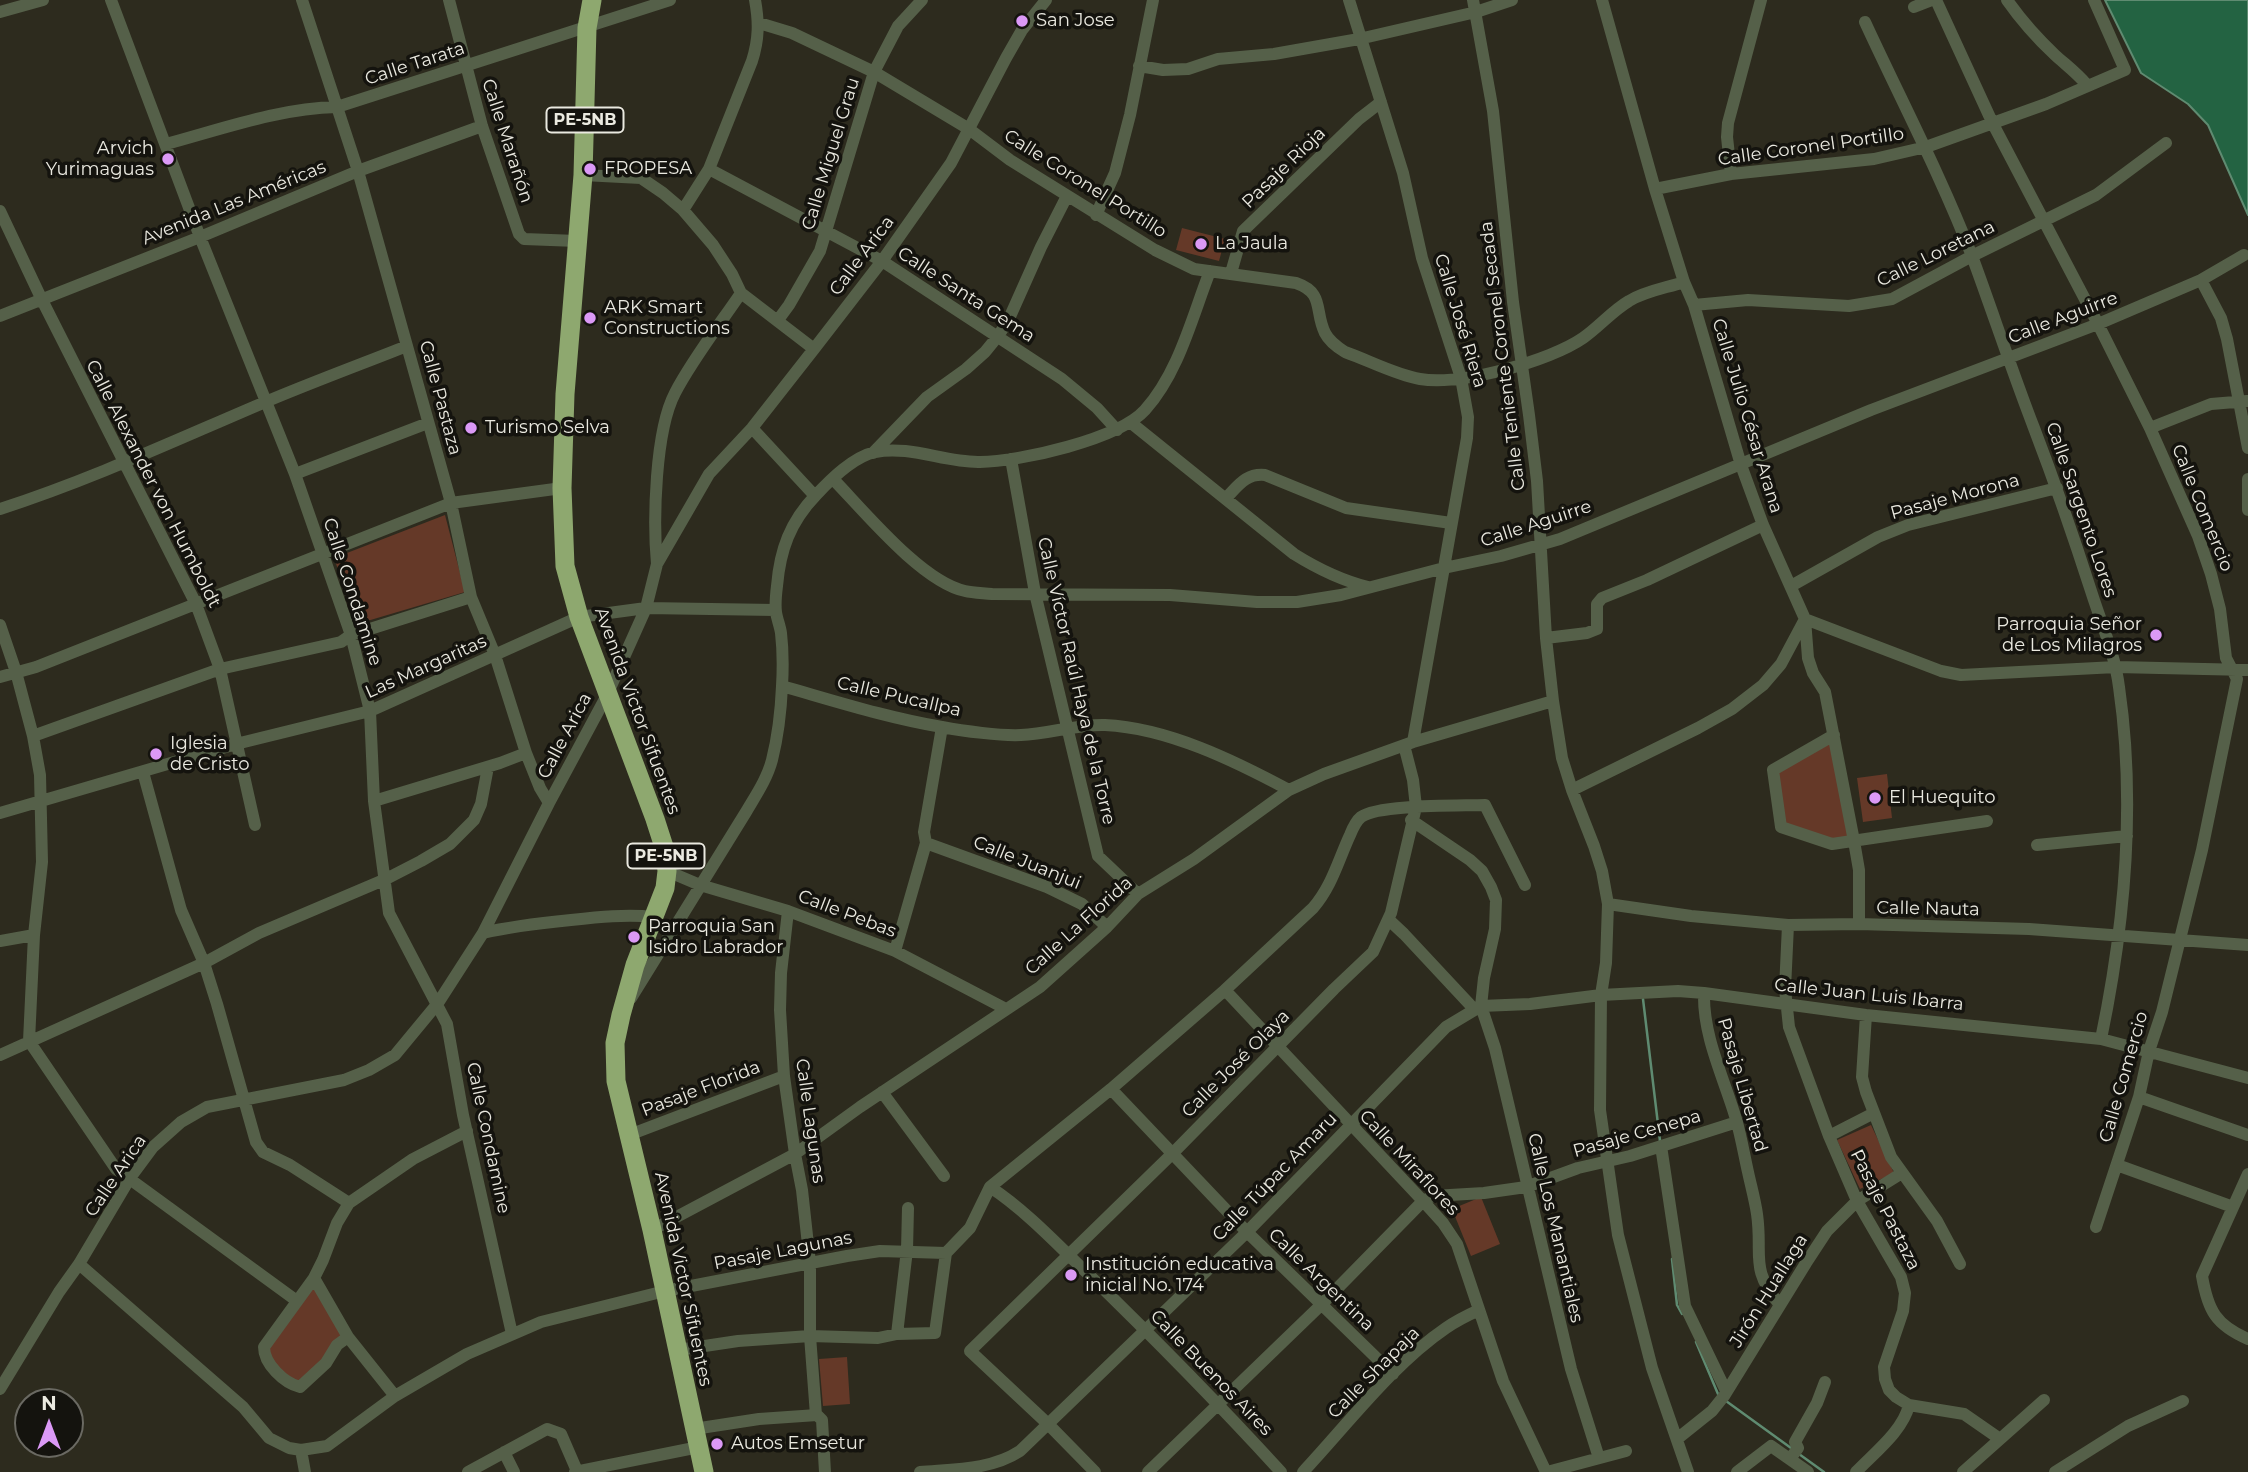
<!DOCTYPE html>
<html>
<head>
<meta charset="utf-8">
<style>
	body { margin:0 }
	#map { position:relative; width:2248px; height:1472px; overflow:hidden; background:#2d2b1e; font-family:Montserrat,sans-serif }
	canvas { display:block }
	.north { position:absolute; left:14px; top:1388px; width:70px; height:70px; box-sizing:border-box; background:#14130e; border:2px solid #6a6962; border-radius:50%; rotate:0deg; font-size:19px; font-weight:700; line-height:28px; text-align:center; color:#eae9e0 }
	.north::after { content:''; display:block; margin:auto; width:24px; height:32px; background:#db99f6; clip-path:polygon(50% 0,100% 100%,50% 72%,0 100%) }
</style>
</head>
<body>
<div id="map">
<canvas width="2248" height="1472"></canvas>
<div class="north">N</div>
</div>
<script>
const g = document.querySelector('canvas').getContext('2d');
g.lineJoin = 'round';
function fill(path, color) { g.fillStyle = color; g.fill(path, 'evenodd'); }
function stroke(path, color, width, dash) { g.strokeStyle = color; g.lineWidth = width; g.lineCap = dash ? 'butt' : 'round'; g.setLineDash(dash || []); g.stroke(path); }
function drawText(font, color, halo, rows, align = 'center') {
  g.font = font + ' Montserrat,sans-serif'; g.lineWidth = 7; g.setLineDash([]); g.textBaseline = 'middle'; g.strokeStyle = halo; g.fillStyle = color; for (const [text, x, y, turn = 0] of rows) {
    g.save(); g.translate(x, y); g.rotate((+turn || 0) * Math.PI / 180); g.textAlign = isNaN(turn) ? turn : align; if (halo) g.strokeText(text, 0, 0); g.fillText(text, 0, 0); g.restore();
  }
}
fill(new Path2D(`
	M1182 228 1225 239 1219 261 1176 250Z
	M445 515 465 592 357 624 334 558Z
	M1831 740 1851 840 1832 841 1784 825 1776 771Z
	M1887 774 1892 818 1863 822 1857 778Z
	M1871 1125 1894 1173 1860 1189 1837 1140Z
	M1481 1197 1500 1244 1471 1256 1452 1209Z
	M314 1278 348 1337 300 1387 264 1355Z
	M847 1357 850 1404 823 1406 819 1359Z`), '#653928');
const water = new Path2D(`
	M2105 0H2248V215L2208 125 2188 104 2141 73Z`);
fill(water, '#236342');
stroke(water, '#5f8b71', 2);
stroke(new Path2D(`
	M1643 999 1660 1141
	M1672 1259 1677 1305 1682 1314
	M1696 1342 1718 1394
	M1726 1401 1791 1448
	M1799 1454 1824 1472`), '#5f8b71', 2.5);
stroke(new Path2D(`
	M111 0 200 237 295 474 351 635 370 711 374 801 389 913 447 1024 463 1115 512 1334
	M302 0 358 171 451 503 471 597 495 655 526 753 540 788 549 803
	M449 0 482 126 519 234 524 239 577 241
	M1349 0 1403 173 1422 258 1461 378 1468 417 1467 438 1413 742
	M1473 0 1493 111 1513 302 1529 415 1537 481 1546 638 1553 701 1562 758 1572 790 1594 846 1602 871 1608 904 1606 963 1601 995 1600 1110 1618 1235 1652 1368 1688 1472
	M1602 0 1655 189 1684 282 1694 305 1741 465 1763 525 1805 619 1808 658 1813 673 1825 692 1854 841 1859 870V924
	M1936 0 1993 124 2098 324 2150 428 2198 536 2211 574 2220 609 2226 658 2237 679 2202 850 2162 1012 2149 1051 2139 1097 2096 1227
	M2007 0C2021 20 2037 38 2055 55 2066 65 2077 73 2087 85
	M1914 7 1932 0
	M0 12 43 0
	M1865 22C1901 100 1941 176 1972 256 1993 313 2012 371 2034 428 2055 483 2074 538 2092 594 2102 625 2115 655 2119 687 2136 804 2125 924 2101 1039
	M759 23 792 33 874 72 969 129 1010 160 1155 250 1194 269 1296 283C1325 293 1314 311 1325 333 1329 341 1337 347 1345 352 1368 360 1396 375 1420 379 1460 386 1550 361 1583 338 1599 327 1612 311 1629 301 1645 291 1666 288 1684 282
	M1139 66 1163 70 1188 69 1218 59 1274 54 1359 39 1476 12 1512 0
	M166 144C222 129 280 108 337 107L670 0
	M709 169 882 261 1062 379 1097 408 1117 430
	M1731 174 1727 137 1728 123 1761 0
	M583 175 641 178 663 193 683 210 713 245 732 274 741 293 814 349
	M1655 189 1731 174 1874 159 1926 147 2046 104 2125 70 2094 0
	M683 210 709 169 752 61C759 39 759 22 755 0
	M0 211 42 300 196 604 220 669 255 825
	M1096 215 1115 173 1130 115 1153 0
	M1231 273 1243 231 1359 119 1381 102
	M2201 280 2221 318 2227 339 2248 448
	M1694 305 1748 300 1849 306 1892 299 1972 256 2096 195 2166 143
	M0 316 200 237 358 171 482 126
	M778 320 789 305 820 251 874 72 898 26 922 0
	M1130 422 1294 554C1318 569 1340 580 1368 587
	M752 428 815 496
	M2150 428 2211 404 2247 401
	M873 453 927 397 966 369 985 352 998 336 1008 321 1041 247 1067 196
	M1011 459 1035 593 1098 856 1138 894
	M295 474 428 423
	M833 479C864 511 922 582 965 591 973 593 983 593 992 594L1170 595 1257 602H1297L1341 595 1444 568 1501 556 1560 539 1871 410 2098 324 2201 280 2244 255
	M2248 479V510
	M1226 498C1238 486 1246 473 1265 475L1346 508 1451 523
	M0 509C90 480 176 440 263 403 310 383 359 365 407 346
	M657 564C653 521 655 431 675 393 692 360 720 324 741 293
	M1791 586 1878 537 1908 525 2057 488
	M1805 619 1941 671 1961 675 2116 667 2248 670
	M0 625 16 672 33 736 40 775 42 862 34 935 29 1041 116 1169 297 1301
	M1546 638 1587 633 1597 629V604L1602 598 1647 580 1763 525
	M0 677 36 667 451 503 562 488
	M782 686C835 701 888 718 942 727 963 731 1001 736 1021 735 1049 734 1077 724 1105 725 1168 728 1235 761 1289 790
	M1834 735 1773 770 1781 827 1832 844 1987 821
	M33 736 220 669 341 642 351 635 471 597
	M143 772 181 910 204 963 217 1004 256 1142 263 1152 290 1165 349 1203
	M1572 790 1698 728 1732 709 1763 685 1781 664 1805 619
	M374 801 500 763 526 753
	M0 813 236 744 370 711 579 617 646 608 775 610
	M1411 820 1470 860 1482 871 1491 887 1496 900 1495 929 1484 978 1481 1006 1495 1048 1571 1369 1599 1458
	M926 843 1047 887 1082 904 1107 927
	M2037 845 2127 836
	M667 871 700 885 788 911 895 951 1006 1009
	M1608 904 1691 916 1788 925 1859 924 2029 929 2248 945
	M788 911 781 973 780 1010 784 1076 795 1154 802 1190 810 1263V1336L816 1415
	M1389 920 1404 934 1474 1009
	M1788 925 1785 989 1789 1027 1829 1136 1857 1201 1901 1277 1905 1293 1903 1311 1884 1367 1885 1379 1889 1390 1896 1397 1909 1405 1964 1414 2000 1439
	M483 933C512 926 541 923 571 920 598 917 627 914 654 917
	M0 941 34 935
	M895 951 926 843 924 832 942 727
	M1225 990 1423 1201 1443 1223 1457 1244 1503 1381 1546 1472
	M1704 993C1703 1037 1724 1078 1736 1119 1741 1136 1744 1154 1748 1172 1751 1186 1755 1200 1757 1214 1763 1256 1749 1268 1780 1305
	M631 998 746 812C756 795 767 779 772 760 778 736 781 710 782 686 783 669 783 650 781 633 780 626 777 619 776 612 775 604 776 594 777 586 780 550 790 522 816 495 831 479 853 457 875 452 911 445 945 463 980 462 1019 462 1119 439 1145 410 1179 372 1192 317 1210 271
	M1866 1015 1862 1077 1866 1092 1891 1157 1937 1221 1960 1264
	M0 1055 204 963 259 933 386 879 421 861 450 844 474 820 481 804 488 767
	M1111 1089 1247 1232 1393 1374
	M882 1092 944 1176
	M2139 1097 2248 1135
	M629 1135 784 1076
	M1829 1136 1874 1113
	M1661 1146 1685 1306 1726 1391
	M2117 1165 2233 1207
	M2248 1174 2202 1276C2208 1311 2216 1325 2248 1339
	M990 1187C1025 1210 1056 1243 1086 1272 1153 1337 1218 1403 1281 1472
	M652 1230 795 1154 860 1107 1040 987 1107 927 1138 894 1194 859 1289 790 1324 774 1413 742 1553 701
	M946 1253 970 1228 990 1187 1111 1089 1225 990 1313 908C1332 886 1338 861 1350 835 1352 830 1356 821 1361 817 1378 804 1461 806 1485 805L1525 885
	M79 1264 243 1407 269 1438 289 1448 301 1450 327 1446 395 1396 467 1354 541 1322 665 1291 847 1256 880 1251 946 1253
	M314 1278 348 1337 395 1396
	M897 1334 907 1250 908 1208
	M348 1337 337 1345 326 1363 300 1387C284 1383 264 1364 264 1347L314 1278 323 1260 337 1223 349 1203 413 1159 467 1131
	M678 1350 738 1341 810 1336 878 1338 897 1334 935 1333 946 1253
	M0 1389 59 1292 79 1264 130 1178 153 1147 181 1122 207 1107 344 1080 369 1070 395 1055 438 1003 483 933 549 803 607 695 646 608 657 564 709 474 752 428 814 349 882 261 951 163 1006 58 1022 30 1046 0
	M694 1429 759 1419 817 1415 822 1420 825 1472
	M1677 1439 1712 1411 1724 1396 1806 1263 1827 1231 1857 1201 1902 1173
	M301 1450 305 1472
	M504 1452 514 1472
	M1790 1459 1798 1448 1795 1442 1817 1403 1825 1382
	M468 1472 547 1429 561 1434 577 1471
	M575 1472 699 1447
	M920 1472C954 1469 991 1470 1020 1451L1247 1232 1446 1027 1481 1006 1530 1004 1601 995 1678 991 1704 993 1866 1015 2101 1039 2248 1078
	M1095 1472 1048 1424 970 1351 1173 1153 1334 989 1373 952 1391 913 1416 807 1413 780 1404 745
	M1148 1472 1321 1305 1423 1201 1433 1196 1484 1193 1526 1187 1578 1168 1630 1156 1737 1122
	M1303 1472C1347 1425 1393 1364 1446 1328 1456 1321 1468 1315 1479 1310
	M1547 1472 1626 1451
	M1737 1472 1771 1446 1808 1472
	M1856 1472C1874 1453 1903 1431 1909 1405
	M1963 1472 2044 1400
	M2055 1472 2128 1426 2183 1401`), '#556049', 12);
stroke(new Path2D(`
	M592 0 587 28 583 175 565 394 562 488 565 566 579 617 655 819 665 850 667 871 665 888 635 965 621 1015 615 1043 616 1081 652 1230 704 1472`), '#8ea86f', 19);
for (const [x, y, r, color] of [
	[1022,21,7,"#db99f6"],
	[168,159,7,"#db99f6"],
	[590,169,7,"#db99f6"],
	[1201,244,7,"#db99f6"],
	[590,318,7,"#db99f6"],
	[471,428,7,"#db99f6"],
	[2156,635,7,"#db99f6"],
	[156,754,7,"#db99f6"],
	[1875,798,7,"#db99f6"],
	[634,937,7,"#db99f6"],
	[1071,1275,7,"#db99f6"],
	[717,1444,7,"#db99f6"]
]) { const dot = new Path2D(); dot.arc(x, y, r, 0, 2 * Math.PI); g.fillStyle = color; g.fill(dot); stroke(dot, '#14130e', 2.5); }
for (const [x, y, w] of [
	[585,120,77],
	[666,856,77]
]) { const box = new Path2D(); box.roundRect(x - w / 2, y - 12.5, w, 25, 5); g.fillStyle = '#14130e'; g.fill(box); stroke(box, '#eae9e0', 2); }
drawText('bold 16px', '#eae9e0', null, [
	["PE-5NB",585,120],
	["PE-5NB",666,856]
]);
drawText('18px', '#eae9e0', '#14130e', [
	["San Jose",1036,21],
	["Arvich",154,149,"right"],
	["Yurimaguas",154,170,"right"],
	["FROPESA",604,169],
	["La Jaula",1215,244],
	["ARK Smart",604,308],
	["Constructions",604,329],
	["Turismo Selva",485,428],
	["Parroquia Señor",2142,625,"right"],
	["de Los Milagros",2142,646,"right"],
	["Iglesia",170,744],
	["de Cristo",170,765],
	["El Huequito",1889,798],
	["Parroquia San",648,927],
	["Isidro Labrador",648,948],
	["Institución educativa",1085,1265],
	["inicial No. 174",1085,1286],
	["Autos Emsetur",731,1444]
], 'left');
drawText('18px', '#eae9e0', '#14130e', [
	["Calle Tarata",415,64,-18],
	["Calle Marañón",507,141,72],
	["Calle Coronel Portillo",1811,147,-8],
	["Calle Miguel Grau",831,154,-73],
	["Pasaje Rioja",1284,168,-44],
	["Calle Coronel Portillo",1085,184,32],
	["Avenida Las Américas",234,203,-22],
	["Calle Loretana",1936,254,-26],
	["Calle Arica",862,256,-53],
	["Calle Santa Gema",966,295,33],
	["Calle Aguirre",2063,318,-21],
	["Calle José Riera",1460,321,73],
	["Calle Teniente Coronel Secada",1503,356,-97],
	["Calle Pastaza",440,398,75],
	["Calle Julio César Arana",1747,416,73],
	["Calle Alexander von Humboldt",153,484,63],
	["Pasaje Morona",1955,497,-15],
	["Calle Comercio",2202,508,68],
	["Calle Sargento Lores",2081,510,71],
	["Calle Aguirre",1536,524,-18],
	["Calle Condamine",352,592,72],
	["Las Margaritas",426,667,-24],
	["Calle Víctor Raúl Haya de la Torre",1076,681,77],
	["Calle Pucallpa",899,697,13],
	["Avenida Victor Sifuentes",637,711,70],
	["Calle Arica",565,736,-62],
	["Calle Juanjui",1027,863,22],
	["Calle Nauta",1928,909,1],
	["Calle Pebas",847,914,21],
	["Calle La Florida",1079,926,-42],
	["Calle Juan Luis Ibarra",1869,995,6],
	["Calle José Olaya",1236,1064,-45],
	["Calle Comercio",2124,1077,-74],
	["Pasaje Libertad",1742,1085,74],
	["Pasaje Florida",701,1089,-21],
	["Calle Lagunas",810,1121,82],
	["Pasaje Cenepa",1637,1134,-16],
	["Calle Condamine",488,1138,78],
	["Calle Miraflores",1409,1163,47],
	["Calle Arica",116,1176,-56],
	["Calle Túpac Amaru",1275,1177,-46],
	["Pasaje Pastaza",1885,1210,63],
	["Calle Los Manantiales",1555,1228,77],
	["Pasaje Lagunas",783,1251,-11],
	["Avenida Victor Sifuentes",683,1279,78],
	["Calle Argentina",1321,1280,44],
	["Jirón Huallaga",1769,1291,-58],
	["Calle Buenos Aires",1211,1373,46],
	["Calle Shapaja",1374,1373,-45]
]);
</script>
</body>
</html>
